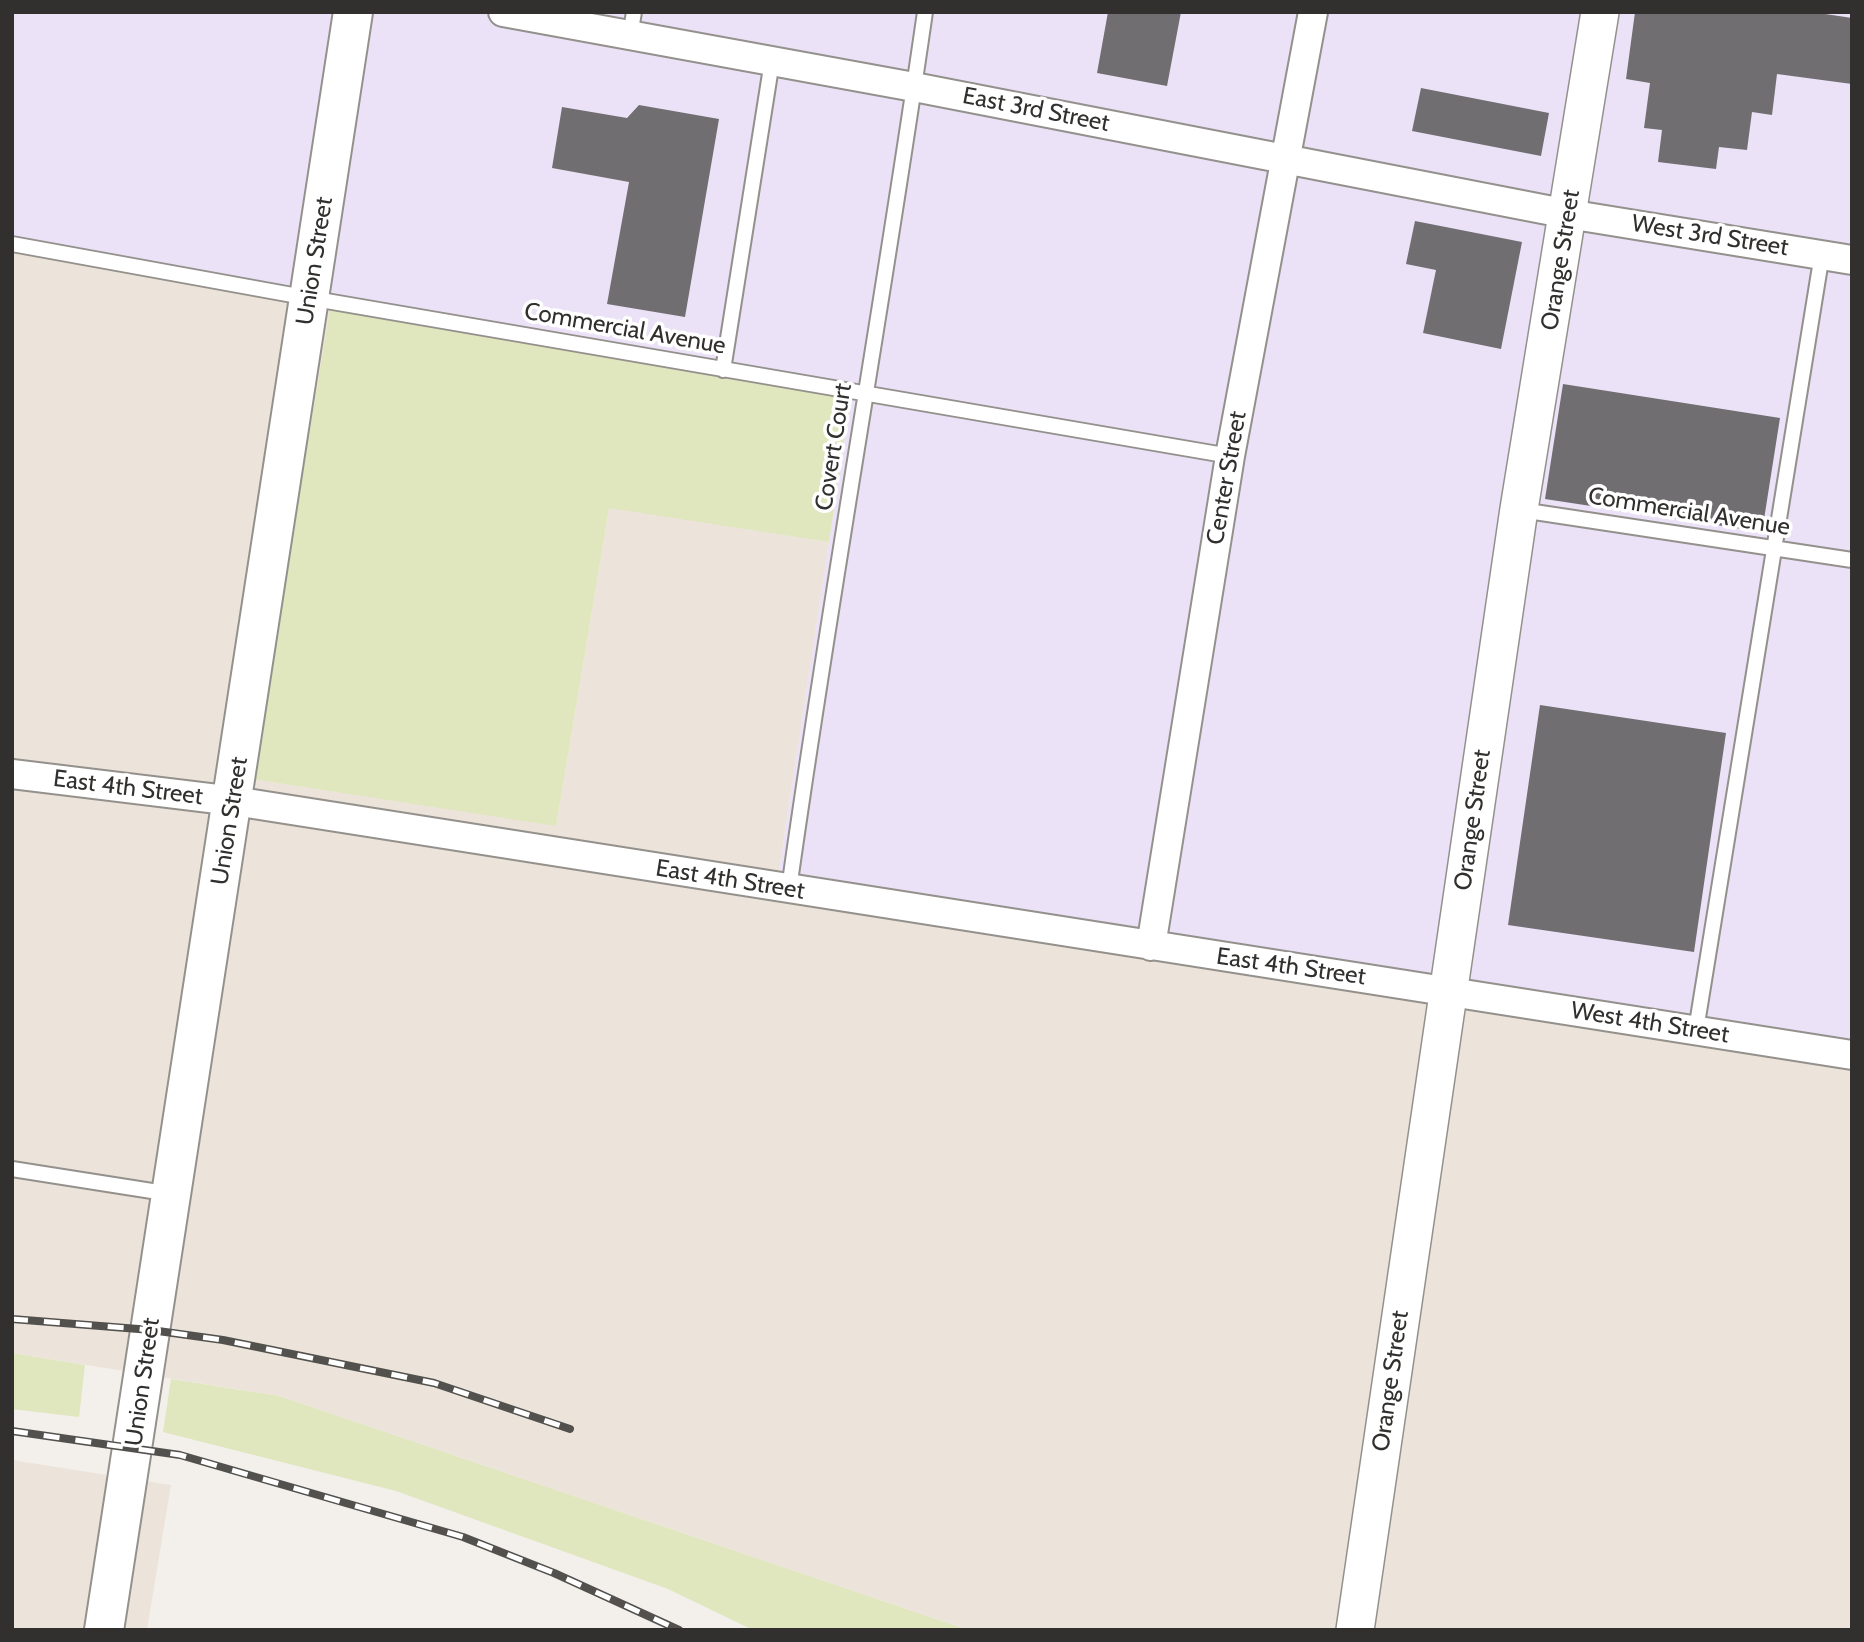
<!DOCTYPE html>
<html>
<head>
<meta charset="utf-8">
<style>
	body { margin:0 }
	#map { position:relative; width:1864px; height:1642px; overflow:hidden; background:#f3f0ec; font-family:Cabin,sans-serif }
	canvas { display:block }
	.frame { position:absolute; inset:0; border:14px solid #31302e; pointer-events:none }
</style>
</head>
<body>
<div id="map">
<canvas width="1864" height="1642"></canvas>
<div class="frame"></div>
</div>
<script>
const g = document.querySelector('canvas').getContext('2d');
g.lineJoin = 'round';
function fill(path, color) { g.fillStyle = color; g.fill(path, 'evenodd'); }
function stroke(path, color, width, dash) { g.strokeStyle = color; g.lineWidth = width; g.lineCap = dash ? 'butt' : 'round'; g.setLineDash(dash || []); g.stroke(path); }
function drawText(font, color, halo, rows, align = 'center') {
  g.font = font + ' Cabin,sans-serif'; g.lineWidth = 7; g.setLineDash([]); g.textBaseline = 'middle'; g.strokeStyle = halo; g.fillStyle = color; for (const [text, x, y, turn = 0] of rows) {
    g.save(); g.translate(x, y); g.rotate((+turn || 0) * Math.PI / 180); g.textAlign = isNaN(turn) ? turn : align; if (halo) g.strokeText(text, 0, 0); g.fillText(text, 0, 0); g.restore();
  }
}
fill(new Path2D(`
	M12 12H1852V1057L775 897 851 396 281 301 12 252Z`), '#ebe2f7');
fill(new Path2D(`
	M12 252 330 309 252 779 556 825 609 507 829 542 775 896 1852 1057V1630H968L279 1396 12 1353Z
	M12 1460 171 1485 147 1630H12Z`), '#ece4da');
fill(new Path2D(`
	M330 309 851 396 829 542 609 508 556 826 252 779Z
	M12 1353 85 1365 79 1417 12 1409Z
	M171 1379 279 1396 968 1630H753L668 1589 396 1491 163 1432Z`), '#e0e6bd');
fill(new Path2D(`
	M1108 12H1181L1167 86 1097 73Z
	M1635 12H1812L1852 18V84L1777 74 1772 115 1752 112 1747 150 1719 147 1716 169 1658 162 1662 130 1644 128 1650 83 1626 79Z
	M1421 88 1549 113 1541 156 1412 131Z
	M639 105 719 119 685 317 607 304 629 182 552 168 562 107 627 118Z
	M1415 221 1522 242 1501 349 1423 333 1436 270 1406 264Z
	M1563 384 1780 418 1762 532 1545 499Z
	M1540 705 1726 733 1694 952 1508 925Z`), '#706e71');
const service = new Path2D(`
	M630 36 634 12
	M12 244 309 298 1230 456
	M723 370 772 61
	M1521 510 1852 560
	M789 889C830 596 883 305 925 12
	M1696 1030 1822 254
	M12 1169 171 1194`);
const minor = new Path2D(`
	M503 12 914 87 1568 214 1852 260
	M12 774 234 801 1852 1055
	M1151 946 1230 456 1313 12`);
const tertiary = new Path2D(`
	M1355 1630 1519 509 1600 12`);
const secondary = new Path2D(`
	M104 1630 353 12`);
stroke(service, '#94918d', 18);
stroke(minor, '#94918d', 32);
stroke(tertiary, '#94918d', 40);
stroke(secondary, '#94918d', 42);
stroke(service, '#fff', 14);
stroke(minor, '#fff', 28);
stroke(tertiary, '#fff', 37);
stroke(secondary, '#fff', 38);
const rail = new Path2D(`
	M12 1319 151 1330 223 1340 434 1383 570 1429
	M12 1431 180 1455 463 1537 554 1573 679 1630`);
stroke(rail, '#52514e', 8);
stroke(rail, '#fff', 5, [16]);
drawText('24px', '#31302e', '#fff', [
	["East 3rd Street",1036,110,11],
	["West 3rd Street",1710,236,9],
	["Orange Street",1561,260,-81],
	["Union Street",315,261,-81],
	["Commercial Avenue",625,329,10],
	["Covert Court",834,447,-81],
	["Center Street",1227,478,-80],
	["Commercial Avenue",1689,512,9],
	["East 4th Street",128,788,7],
	["Orange Street",1473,820,-82],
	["Union Street",230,821,-81],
	["East 4th Street",730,880,9],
	["East 4th Street",1291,967,8],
	["West 4th Street",1650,1023,9],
	["Orange Street",1391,1381,-82],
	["Union Street",143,1382,-82]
]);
</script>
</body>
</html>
